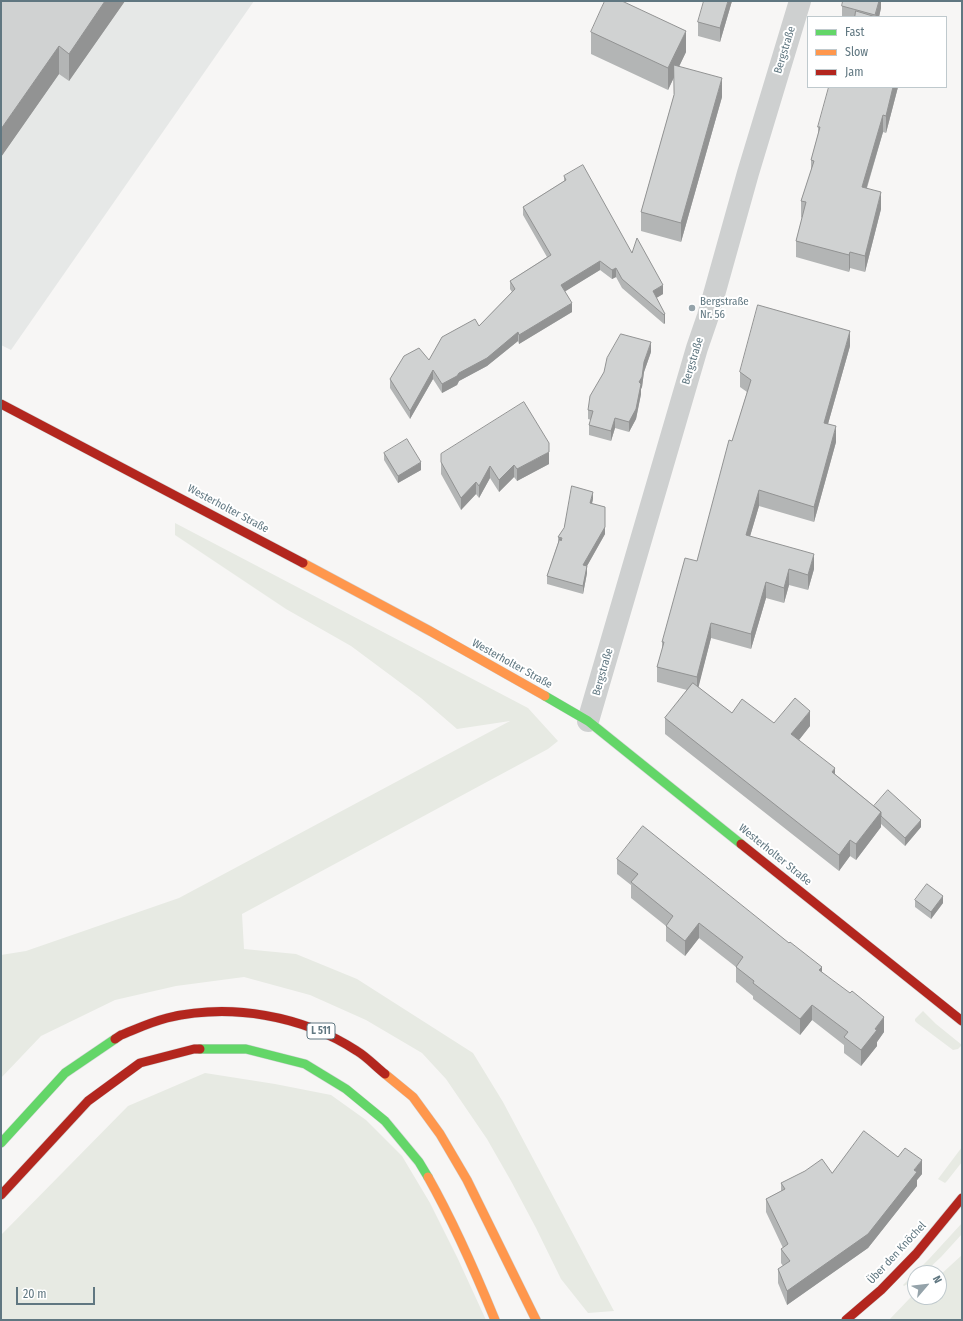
<!DOCTYPE html>
<html>
<head>
<meta charset="utf-8">
<style>
	body { margin:0 }
	#map { position:relative; width:963px; height:1321px; overflow:hidden; background:#f7f6f5; font-family:"Fira Sans Condensed",sans-serif }
	canvas { display:block }
	.frame { position:absolute; inset:0; border:2px solid #607781; pointer-events:none }
	.legend { position:absolute; left:807px; top:16px; width:140px; height:72px; box-sizing:border-box; background:#fff; border:1px solid #bfc9cd; margin:0; padding:5px 7px; list-style:none; font-size:12px; color:#607781 }
	.legend li { display:flex; align-items:center; gap:8px; height:20px }
	.legend b { width:20px; border:1px solid #bfc9cd }
	.north { position:absolute; left:907px; top:1265px; width:40px; height:40px; box-sizing:border-box; background:#fff; border:1px solid #bfc9cd; border-radius:50%; rotate:62deg; font-size:11px; font-weight:700; line-height:16px; text-align:center; color:#607781 }
	.north::after { content:''; display:block; margin:auto; width:14px; height:18px; background:#95a3aa; clip-path:polygon(50% 0,100% 100%,50% 72%,0 100%) }
	.scale { position:absolute; left:16px; top:1287px; width:79px; height:18px; box-sizing:border-box; border:2px solid #607781; border-top:0; padding-left:5px; font-size:12px; line-height:14px; white-space:nowrap; color:#607781; -webkit-text-stroke:3px #fff; paint-order:stroke }
</style>
</head>
<body>
<div id="map">
<canvas width="963" height="1321"></canvas>
<div class="frame"></div>
<ul class="legend">
<li><b style="height:5px;background:#63d668"></b>Fast</li>
<li><b style="height:5px;background:#ff974d"></b>Slow</li>
<li><b style="height:5px;background:#b3261e"></b>Jam</li>
</ul>
<div class="north">N</div>
<div class="scale">20 m</div>
</div>
<script>
const g = document.querySelector('canvas').getContext('2d');
g.lineJoin = 'round';
function fill(path, color) { g.fillStyle = color; g.fill(path, 'evenodd'); }
function stroke(path, color, width, dash) { g.strokeStyle = color; g.lineWidth = width; g.lineCap = dash ? 'butt' : 'round'; g.setLineDash(dash || []); g.stroke(path); }
function drawText(font, color, halo, rows, align = 'center') {
  g.font = font + ' "Fira Sans Condensed",sans-serif'; g.lineWidth = 4; g.setLineDash([]); g.textBaseline = 'middle'; g.strokeStyle = halo; g.fillStyle = color; for (const [text, x, y, turn = 0] of rows) {
    g.save(); g.translate(x, y); g.rotate((+turn || 0) * Math.PI / 180); g.textAlign = isNaN(turn) ? turn : align; if (halo) g.strokeText(text, 0, 0); g.fillText(text, 0, 0); g.restore();
  }
}
fill(new Path2D(`
	M1 1H254L11 350 1 345Z`), '#e6e8e7');
fill(new Path2D(`
	M175 523 528 708 558 741 548 749 242 914 244 949 296 954 357 979 473 1053 503 1102 614 1311 588 1313 561 1279 536 1228 511 1181 487 1139 446 1079 422 1053 366 1020 310 995 244 977 176 986 115 1000 41 1036 1 1078V955L26 951 179 898 510 721 457 729 421 698 351 646 286 609 175 535Z
	M923 1011 936 1024 962 1045 958 1049 953 1050 917 1023 915 1021V1019Z
	M205 1073 275 1084 331 1095 366 1120 402 1156 430 1203 458 1259 486 1320H1V1235L128 1106Z
	M962 1147V1162L947 1181 945 1183 938 1179Z
	M962 1223V1234L941 1257 924 1273H915V1280L904 1286 903 1285 929 1259Z
	M962 1255V1320H889L910 1298 915 1294V1297H939V1276Z`), '#e7eae3');
const fast = new Path2D(`
	M545 696 588 721 741 844
	M200 1049H246L305 1064 346 1089 385 1121 419 1162 428 1177
	M1 1143 65 1073 115 1039`);
const slow = new Path2D(`
	M303 563 430 631 545 696
	M385 1074 413 1097 440 1134 467 1180 536 1320
	M428 1177C454 1223 475 1271 495 1320`);
const jam = new Path2D(`
	M1 404 303 563
	M741 844 962 1021
	M115 1039 121 1035C136 1029 151 1022 167 1018 230 1003 302 1015 357 1051 367 1057 376 1067 385 1074
	M1 1195 88 1101 140 1063 194 1049H200
	M846 1320 881 1290 916 1254 962 1198`);
stroke(fast, '#d0d3d4', 10);
stroke(slow, '#d0d3d4', 10);
stroke(jam, '#d0d3d4', 10);
stroke(new Path2D(`
	M588 721 697 348 708 316 748 173 800 1`), '#ced0d0', 22);
stroke(fast, '#63d668', 9);
stroke(slow, '#ff974d', 9);
stroke(jam, '#b3261e', 9);
fill(new Path2D(`
	M1 1H125L69 81 59 74 1 157Z
	M732 1 720 42 698 36V22Z
	M881 1V8L879 17H842V6Z
	M591 32 686 52 679 66 722 97 681 242 641 231V212L674 95V77L668 90 591 54Z
	M898 87 886 133 883 132 867 188 881 209 865 272 850 268 849 272 796 257V241L802 218 801 217V201L811 171V160L818 134V127Z
	M564 176 632 253 663 294 656 298 665 314V323L664 324 622 288 616 277 612 279 600 270 565 291 572 312 519 344 518 341 487 366 459 381 457 385 442 393 433 379 410 419 390 388V379L429 360 479 326 512 292 510 289V281L547 257 523 215V207L564 181Z
	M850 346 828 424 836 442 814 522 759 506 750 536 814 569 808 590 789 585 784 603 766 598 751 649 711 638 698 687 732 713 774 723 810 726 799 740 835 774 874 806 921 827 905 846 881 824V827L856 860 850 856 839 871 665 734V718L687 690 657 682V667L662 650V642L697 561 747 392 740 387V372Z
	M651 352 644 372 642 387 641 389V394L636 419 629 432 615 428 611 441 589 435V425L591 420 588 419V410Z
	M384 453 421 470 398 483 384 460Z
	M441 454 549 464 517 481 514 477 499 492 490 478 479 498 476 494 461 510 441 474Z
	M593 499 592 504 605 507V534L587 566V573L583 594 547 584V576L558 543V537Z
	M617 859 822 972 884 1032 877 1042V1046L861 1066 844 1053V1045L812 1020 800 1035 753 999V996L736 982V967L699 938 685 956 666 941V926L631 898V885L617 874Z
	M915 900 943 903 931 919 915 907Z
	M898 1157 922 1174 917 1180V1186L868 1248 787 1305 778 1283V1269L783 1266 781 1263V1249L783 1248 766 1212V1199L781 1191V1183L832 1173Z`), '#b3b5b5');
fill(new Path2D(`
	M105 1H125L69 81V54Z
	M728 1H732L720 42V28Z
	M879 1H881V8L879 17H875Z
	M686 31V52L668 90V68Z
	M59 46V74L1 157V129Z
	M722 78V97L681 242V223Z
	M893 87H898L886 133V116Z
	M883 115V132L862 203V187Z
	M881 192V209L865 272V256Z
	M850 252V268L849 272V255Z
	M600 261V270L561 294V285Z
	M616 268V277L612 279V270Z
	M663 285V294L653 300V291Z
	M572 303V312L519 344V335Z
	M665 314V323L664 324V315Z
	M850 331V346L824 438V423Z
	M518 332V341L487 366 459 381 457 385 442 393V384Z
	M651 342V352L644 372 642 387 641 389V394L636 419 629 432V422L644 362Z
	M433 370V379L410 419V411Z
	M615 418V428L611 441V431Z
	M836 426V442L814 522V507Z
	M549 452V464L517 481V469Z
	M421 462V470L398 483V476Z
	M514 465V477L499 492V480Z
	M490 466V478L479 498V486Z
	M476 482V494L461 510V498Z
	M759 490V506L746 550V535Z
	M593 492V499L590 510V503Z
	M605 527V534L587 566V573L583 594V565Z
	M814 554V569L808 590V575Z
	M789 569V585L784 603V588Z
	M766 582V598L751 649V634Z
	M711 623V638L697 693V677Z
	M810 711V726L791 750V734Z
	M835 768V784L832 772Z
	M881 812V827L856 860V844Z
	M921 820V827L905 846V838Z
	M850 840V856L839 871V855Z
	M943 896V903L931 919V912Z
	M699 923V938L685 956V941Z
	M822 967V982L819 970Z
	M812 1005V1020L800 1035V1019Z
	M884 1017V1032L877 1042V1046L861 1066V1050L875 1029Z
	M922 1160V1174L917 1180V1186L868 1248 787 1305V1291L914 1170Z`), '#929393');
const building = new Path2D(`
	M1 1H105L69 54 59 46 1 129Z
	M605 1H622L686 31 668 68 591 32Z
	M704 1H728L720 28 698 22Z
	M843 1H879L875 15 842 6Z
	M856 11 876 17H855Z
	M674 65 722 78 681 223 641 212 674 95Z
	M829 87H893L886 116 883 115 862 187 881 192 865 256 850 252 849 255 796 241 806 202 801 201 814 161 811 160 820 127H818Z
	M583 165 632 253 637 238 663 285 653 291 665 314 664 315 622 279 616 268 612 270 600 261 561 285 572 303 519 335 518 332 487 358 459 373 457 376 442 384 433 370 410 411 390 379 404 356 419 348 429 360 442 337 475 319 479 326 515 289 510 281 551 255 523 207 566 180 564 176Z
	M758 305 850 331 824 423 836 426 814 507 759 490 746 535 814 554 808 575 789 569 784 588 766 582 751 634 711 623 697 677 657 667 664 642H662L685 558 697 561 729 440 732 441 751 380 740 372Z
	M621 334 651 342 644 362 642 377 639 382 641 384 636 409 629 422 615 418 611 431 589 425 593 411 588 410 590 396 604 372 607 358Z
	M524 402 549 443V452L517 469 514 465 499 480 490 466 479 486 476 482 461 498 441 462V454Z
	M407 439 421 462 398 476 384 453Z
	M572 486 593 492 590 503 605 507V527L583 565 587 566 583 586 547 576 560 538 561 541 562 538 558 537 564 528Z
	M693 683 732 713 742 699 774 723 795 698 810 711 791 734 835 768 832 772 881 812 856 844 850 840 839 855 665 718Z
	M888 790 921 820 905 838 881 816V812L874 806Z
	M643 826 789 943 790 942 822 967 819 970 850 993 852 991 884 1017 875 1029 877 1030 861 1050 844 1037 848 1032 812 1005 800 1019 753 983 754 981 736 967 743 957 699 923 685 941 666 926 673 916 631 882 638 874 617 859Z
	M927 884 943 896 931 912 915 900Z
	M864 1131 898 1157 905 1148 922 1160 914 1170 917 1172 868 1234 787 1291 778 1269 790 1261 781 1249 788 1244 766 1199 785 1189 781 1183 805 1171 822 1159 832 1173Z`);
fill(building, '#d0d2d2');
stroke(building, '#929393', 1);
for (const [x, y, r, color] of [
	[692,308,4,"#95a3aa"]
]) { const dot = new Path2D(); dot.arc(x, y, r, 0, 2 * Math.PI); g.fillStyle = color; g.fill(dot); stroke(dot, '#fff', 1.5); }
for (const [x, y, w] of [
	[321,1031,28]
]) { const box = new Path2D(); box.roundRect(x - w / 2, y - 8, w, 16, 3); g.fillStyle = '#fff'; g.fill(box); stroke(box, '#607781', 1); }
drawText('bold 10px', '#607781', null, [
	["L 511",321,1031]
]);
drawText('11px', '#607781', '#fff', [
	["Bergstraße",785,50,-73],
	["Bergstraße",693,361,-73],
	["Westerholter Straße",228,509,28],
	["Westerholter Straße",512,664,29],
	["Bergstraße",603,672,-74],
	["Westerholter Straße",775,855,39],
	["Über den Knöchel",897,1253,-47]
]);
drawText('11px', '#607781', '#fff', [
	["Bergstraße",700,302],
	["Nr. 56",700,315]
], 'left');
</script>
</body>
</html>
